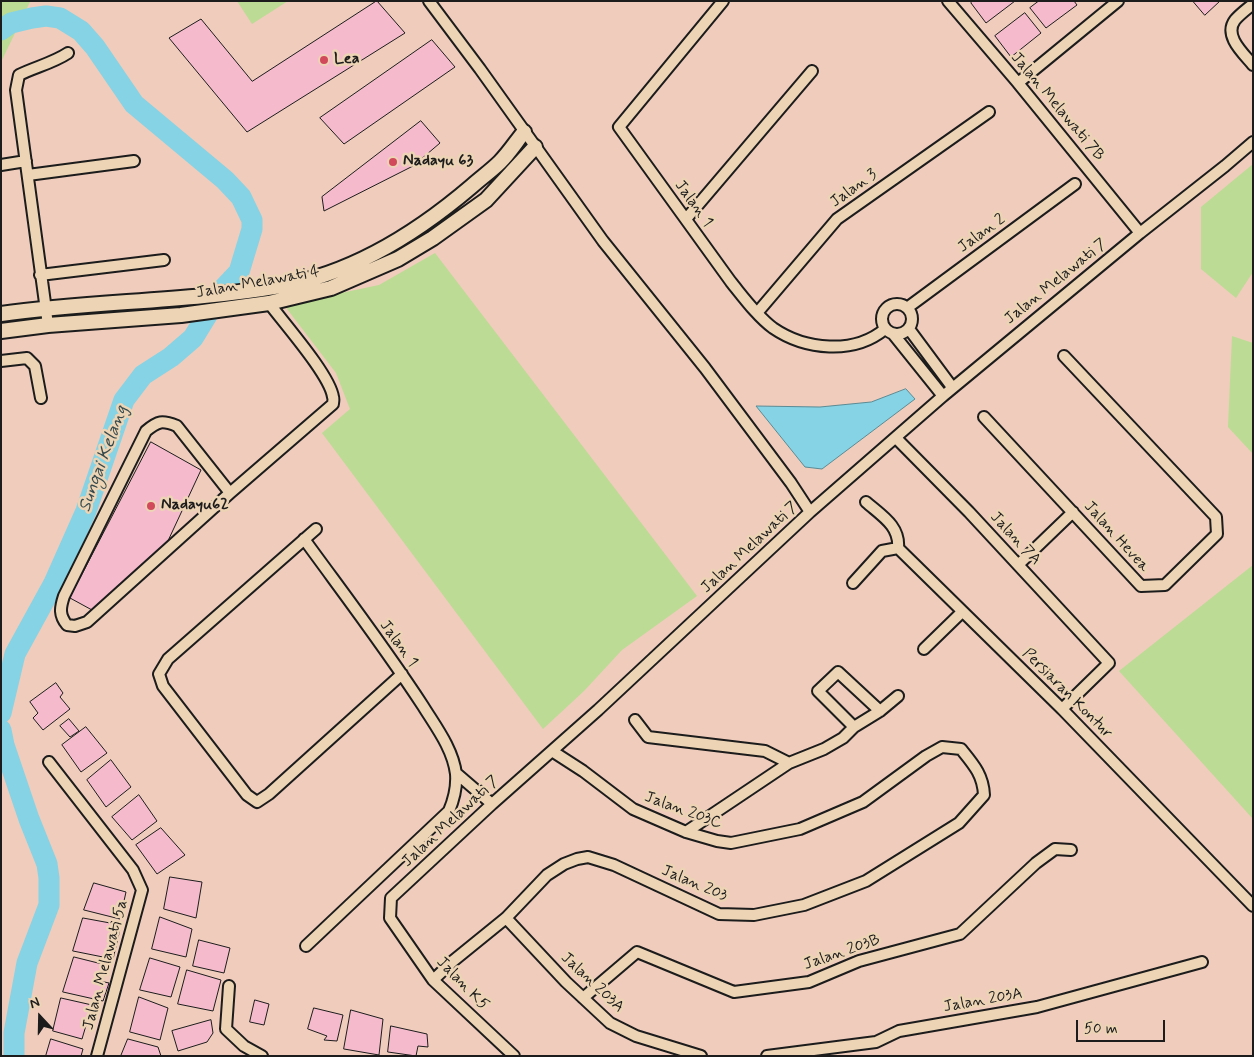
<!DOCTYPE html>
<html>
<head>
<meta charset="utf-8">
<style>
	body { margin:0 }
	#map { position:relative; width:1254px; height:1057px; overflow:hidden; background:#efccbc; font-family:Mynerve,sans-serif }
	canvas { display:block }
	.frame { position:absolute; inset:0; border:2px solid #1c1c1c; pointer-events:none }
	.north { position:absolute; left:15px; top:992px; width:50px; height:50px; -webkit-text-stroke:4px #ecd4b4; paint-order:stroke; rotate:339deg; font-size:14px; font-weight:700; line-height:20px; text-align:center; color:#1c1c1c }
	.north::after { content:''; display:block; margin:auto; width:18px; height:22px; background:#1c1c1c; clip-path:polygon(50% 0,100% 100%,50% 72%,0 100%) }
	.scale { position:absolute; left:1076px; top:1020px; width:89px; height:22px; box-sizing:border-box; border:2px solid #1c1c1c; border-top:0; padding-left:6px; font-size:15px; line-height:18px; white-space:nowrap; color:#1c1c1c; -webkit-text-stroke:4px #ecd4b4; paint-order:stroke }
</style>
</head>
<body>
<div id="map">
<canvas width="1254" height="1057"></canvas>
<div class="frame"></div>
<div class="north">N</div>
<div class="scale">50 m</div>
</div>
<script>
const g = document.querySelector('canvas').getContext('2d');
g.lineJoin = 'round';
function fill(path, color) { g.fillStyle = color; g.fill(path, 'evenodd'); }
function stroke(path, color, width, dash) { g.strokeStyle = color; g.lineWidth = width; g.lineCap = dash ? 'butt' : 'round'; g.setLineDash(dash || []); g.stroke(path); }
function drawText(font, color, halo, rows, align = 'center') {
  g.font = font + ' Mynerve,sans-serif'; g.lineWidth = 5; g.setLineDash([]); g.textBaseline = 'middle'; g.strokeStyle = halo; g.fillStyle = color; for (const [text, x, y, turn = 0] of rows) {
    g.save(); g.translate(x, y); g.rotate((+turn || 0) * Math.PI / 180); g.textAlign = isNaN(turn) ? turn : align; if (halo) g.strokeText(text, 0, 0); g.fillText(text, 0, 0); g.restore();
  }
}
fill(new Path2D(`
	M1 1 30 2 1 62Z
	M237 1H288L252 24Z
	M1253 164V272L1236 298 1201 269V207Z
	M435 253 697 596 622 650 584 691 543 729 322 433 350 409 336 373 284 305 379 285Z
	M1232 336 1253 343V454L1228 427Z
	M1253 565V819L1119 671Z`), '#bcdb94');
const water = new Path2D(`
	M906 389 915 399 822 469 805 467 756 406 820 407 871 402Z`);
fill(water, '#85d3e4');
stroke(water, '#5b8a94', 1);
stroke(new Path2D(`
	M1 30 11 23 32 18 46 16 60 18 81 31 95 47 134 104 225 180 241 197 252 220V229L239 272 223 289 193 338 171 357 143 375 124 400 86 511 54 583 15 654 1 713
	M1 730 4 745 29 819 47 864 49 878V905L27 963 14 1033V1056`), '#85d3e4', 21);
const building = new Path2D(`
	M377 1 405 33 247 132 169 38 201 19 252 81Z
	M973 1H1015L986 23 971 3Z
	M1039 1H1074L1077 5 1046 28 1030 8Z
	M1193 1H1220L1205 15Z
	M1025 13 1041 33 1011 57 995 36Z
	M432 40 455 67 344 144 320 118Z
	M421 121 440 143 413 166 324 211 322 197Z
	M151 442 201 470 167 543 92 610 70 598Z
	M56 683 63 693 60 697 70 709 43 730 33 718 38 713 30 702Z
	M69 719 79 731 70 737 60 726Z
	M86 727 107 753 81 772 62 745Z
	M111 760 131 787 106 807 87 780Z
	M139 795 157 821 132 840 112 817Z
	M161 828 185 855 157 874 136 845Z
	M170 877 202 882 196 918 164 909Z
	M94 883 126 892 120 919 84 910Z
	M160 917 192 929 186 957 152 949Z
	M83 918 121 925 113 959 73 951Z
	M199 940 230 948 224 973 193 966Z
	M74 957 102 964 100 981 109 983 103 1001 63 992Z
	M150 958 180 967 171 997 140 990Z
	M187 970 221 980 213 1011 178 1004Z
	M139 997 168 1008 160 1040 130 1032Z
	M61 998 92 1005 82 1039 53 1031Z
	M255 1000 269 1004 264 1025 250 1022Z
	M314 1008 343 1015 337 1041 324 1040 327 1036 308 1029Z
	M351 1010 383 1019 379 1055 344 1049Z
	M211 1020 213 1033 207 1042 178 1051 172 1031Z
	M391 1026 427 1034 428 1047 418 1046 416 1056 388 1052Z
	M51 1039 83 1049 81 1056H46Z
	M128 1039 158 1047 161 1056H121Z`);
fill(building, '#f5bbcd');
stroke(building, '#1c1c1c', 1);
const street = new Path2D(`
	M429 1 480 69 603 241 705 368 791 483 810 512
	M723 1 619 127 731 282C744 298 757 316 773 328 805 350 854 355 885 329
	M948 1 1018 83 1140 233
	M1253 4C1247 9 1240 14 1235 20 1223 36 1244 54 1253 65
	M1018 83 1118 1
	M1 165 26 161
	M28 175 134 161
	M686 219 812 71
	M40 275 164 260
	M882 319a15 15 0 1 1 30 0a15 15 0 1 1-30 0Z
	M907 308 1075 184
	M757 313 837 219 989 112
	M48 325 16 90 19 75C35 67 53 63 68 53
	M909 329 952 387
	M894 335 943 396
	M1 361 27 358 35 366 41 398
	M984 417 1141 586 1165 585 1217 534 1216 517 1064 356
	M896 438 969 512 1109 663 1062 709
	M230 493 177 426C162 420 158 421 146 431L64 596C60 608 59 615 67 625L75 626 87 622 230 493 333 404C333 402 334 399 333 397 330 375 283 322 269 303
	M866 502C882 516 900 526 898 548
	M316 529 168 659 159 674 163 686 247 795 257 802 269 794 402 674
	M304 539C344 594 386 649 423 706 436 727 453 749 456 774 457 787 454 799 449 811L306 946
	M898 548 1062 709 1253 906
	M1018 565 1073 512
	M853 583 882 551 898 548
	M924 649 962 612
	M635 720 648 737 765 751 789 763
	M854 727 818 691 838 672 880 711
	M49 762 133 870 142 890 97 1056
	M456 773 492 804
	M686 832 789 763 824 749 843 738 854 727 880 711 898 696
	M506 918 566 982 610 1023 636 1036 701 1056
	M433 980 453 961 506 918 547 875 564 864 577 859 588 857 614 865 719 914 754 915 804 905 866 881 959 823 984 795C983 775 974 765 961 749L942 747 926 756 863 802 800 829 731 843 717 841 686 832 633 809 583 771 552 751
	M229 986 226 1029 244 1046 262 1056
	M583 998 637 952 734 992 809 982 859 961 960 934 1036 863 1055 849 1071 850
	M514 1056 433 980 390 918 391 898 492 804 598 710 810 512 943 396 1140 233 1225 166 1253 142
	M767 1056 876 1042 899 1031 1037 1007 1202 962`);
const secondary = new Path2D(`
	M1 314C93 301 188 302 280 286 352 274 417 233 472 186 481 178 492 170 500 162 509 153 516 142 524 132
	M1 331 48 325 181 315 269 303 331 288 398 259 433 238 486 200 535 147`);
stroke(street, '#1c1c1c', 14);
stroke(secondary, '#1c1c1c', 18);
stroke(street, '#ecd4b4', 10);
stroke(secondary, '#ecd4b4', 14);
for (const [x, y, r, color] of [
	[324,60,5,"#d1495b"],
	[393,162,5,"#d1495b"],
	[151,506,5,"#d1495b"]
]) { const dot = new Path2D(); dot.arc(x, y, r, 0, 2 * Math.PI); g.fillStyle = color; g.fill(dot); stroke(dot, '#ecd4b4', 2); }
drawText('bold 16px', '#1c1c1c', '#ecd4b4', [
	["Lea",334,60],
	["Nadayu 63",403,162],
	["Nadayu62",161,506]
], 'left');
drawText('16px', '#1c1c1c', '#ecd4b4', [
	["Jalan Melawati 7B",1057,107,50],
	["Jalan 3",854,189,-36],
	["Jalan 1",693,204,54],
	["Jalan 2",982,234,-36],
	["Jalan Melawati 7",1056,282,-39],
	["Jalan Melawati 4",258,283,-10],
	["Jalan Hevea",1116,537,48],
	["Jalan 7A",1015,539,47],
	["Jalan Melawati 7",750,548,-43],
	["Jalan 1",398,644,54],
	["Persiaran Kontur",1067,694,45],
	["Jalan 203C",683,811,20],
	["Jalan Melawati 7",451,822,-43],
	["Jalan 203",694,884,23],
	["Jalan 203B",842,953,-19],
	["Jalan Melawati 5a",106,965,-75],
	["Jalan 203A",592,983,43],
	["Jalan K5",462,984,46],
	["Jalan 203A",983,1001,-10]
]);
drawText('italic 18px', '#364a4e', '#ecd4b4', [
	["Sungai Kelang",104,459,-70]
]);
</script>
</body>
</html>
